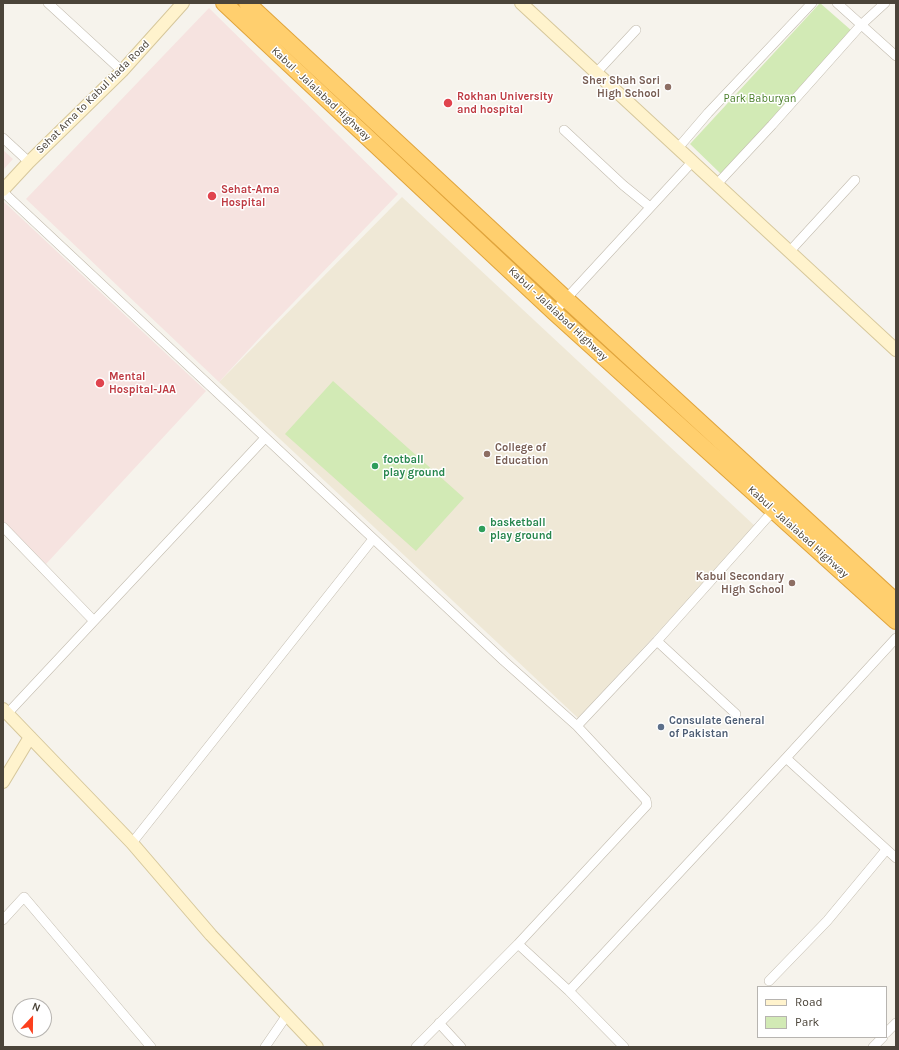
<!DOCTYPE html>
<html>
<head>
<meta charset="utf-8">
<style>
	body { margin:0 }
	#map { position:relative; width:899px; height:1050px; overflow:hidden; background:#f6f3ec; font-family:Karla,sans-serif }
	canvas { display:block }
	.frame { position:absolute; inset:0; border:4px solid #4b4439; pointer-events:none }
	.legend { position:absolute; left:757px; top:986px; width:130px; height:52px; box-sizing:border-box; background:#fff; border:1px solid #b7b4b0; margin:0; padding:5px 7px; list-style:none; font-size:12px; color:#4b4439 }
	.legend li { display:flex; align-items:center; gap:8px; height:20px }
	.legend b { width:20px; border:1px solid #b7b4b0 }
	.north { position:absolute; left:12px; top:998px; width:40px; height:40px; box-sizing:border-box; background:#fff; border:1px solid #b7b4b0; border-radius:50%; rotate:22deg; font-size:11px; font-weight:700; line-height:16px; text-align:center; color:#4b4439 }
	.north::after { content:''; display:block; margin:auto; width:14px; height:18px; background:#fc3f1d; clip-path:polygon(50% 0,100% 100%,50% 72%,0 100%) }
</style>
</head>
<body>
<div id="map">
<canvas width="899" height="1050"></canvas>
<div class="frame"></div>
<ul class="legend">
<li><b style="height:5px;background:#fff3cd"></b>Road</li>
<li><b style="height:11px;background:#d2eab5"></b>Park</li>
</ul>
<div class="north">N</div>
</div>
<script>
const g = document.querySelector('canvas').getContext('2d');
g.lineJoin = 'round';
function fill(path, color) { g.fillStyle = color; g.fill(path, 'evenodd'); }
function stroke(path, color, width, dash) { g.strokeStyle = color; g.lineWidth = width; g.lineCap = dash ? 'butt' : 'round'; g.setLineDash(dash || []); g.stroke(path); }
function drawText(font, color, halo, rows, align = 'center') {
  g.font = font + ' Karla,sans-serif'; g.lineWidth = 3; g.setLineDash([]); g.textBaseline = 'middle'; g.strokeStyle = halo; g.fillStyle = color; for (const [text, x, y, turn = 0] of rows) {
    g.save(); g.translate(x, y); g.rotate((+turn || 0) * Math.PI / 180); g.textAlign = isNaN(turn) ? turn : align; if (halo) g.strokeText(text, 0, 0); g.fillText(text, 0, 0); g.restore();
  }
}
fill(new Path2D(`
	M402 197 756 527 578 718 219 382Z`), '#efe8d6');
fill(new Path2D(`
	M209 8 398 194 265 332 219 382 26 199Z
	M3 150 13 159 3 170Z
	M3 201 206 391 46 564 3 521Z`), '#f6e3e0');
fill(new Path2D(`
	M820 3 852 31 721 174 690 144Z
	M333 381 464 498 416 551 285 434Z`), '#d2eab5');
const street = new Path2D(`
	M48 3 122 71
	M837 3 896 56
	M597 72 636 30
	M564 130 623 185 650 207
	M3 138 29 162
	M678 148 708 113 812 3
	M717 184 772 125 861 25 885 3
	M3 192 504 661 577 726 646 800 647 805 518 944 416 1047
	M790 251 855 180
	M554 312 693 161
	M3 527 94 621
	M657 641 736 714
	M7 714 265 438
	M577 726 657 641 774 510
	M786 758 896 858
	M132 843 373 539
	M3 920 24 897 151 1047
	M518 944 569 991 624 1047
	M769 981 827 921 886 850
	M569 991 786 758 896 638
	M439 1023 461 1047
	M886 1033 896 1023
	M265 1047 287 1015
	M873 1047 883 1037`);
const secondary = new Path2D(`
	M521 3 896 350
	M3 190 29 162 122 71 183 3
	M3 709 132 843 211 935 317 1047
	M3 782 30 737`);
const highway = new Path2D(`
	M224 3 554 312 896 621
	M247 3 566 299 896 602`);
stroke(street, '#c2bbae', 10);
stroke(secondary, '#d6c79b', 14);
stroke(highway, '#e0a43c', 18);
stroke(street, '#fff', 9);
stroke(secondary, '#fff3cd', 12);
stroke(highway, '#ffcf6e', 16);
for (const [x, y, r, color] of [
	[668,87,4,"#8d6e63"],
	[448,103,5,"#e0444e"],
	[212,196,5,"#e0444e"],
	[100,383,5,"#e0444e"],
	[487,454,4,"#8d6e63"],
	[375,466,4,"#2e9e5b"],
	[482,529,4,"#2e9e5b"],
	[792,583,4,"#8d6e63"],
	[661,727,4,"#5c6f8a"]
]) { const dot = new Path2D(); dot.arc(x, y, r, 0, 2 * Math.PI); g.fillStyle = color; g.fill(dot); stroke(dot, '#fff', 1.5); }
drawText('bold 11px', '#785e54', '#fff', [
	["Sher Shah Sori",660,81],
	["High School",660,94],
	["College of",495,448,"left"],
	["Education",495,461,"left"],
	["Kabul Secondary",784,577],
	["High School",784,590]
], 'right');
drawText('11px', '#4b4439', '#fff', [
	["Kabul - Jalalabad Highway",321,94,43],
	["Sehat Ama to Kabul Hada Road",93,97,-45],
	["Kabul - Jalalabad Highway",558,314,43],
	["Kabul - Jalalabad Highway",798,532,42]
]);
drawText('bold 11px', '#be3a42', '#fff', [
	["Rokhan University",457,97],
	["and hospital",457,110],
	["Sehat-Ama",221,190],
	["Hospital",221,203],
	["Mental",109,377],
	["Hospital-JAA",109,390]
], 'left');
drawText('11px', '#4a7f2a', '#fff', [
	["Park Baburyan",760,99]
]);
drawText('bold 11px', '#27864d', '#fff', [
	["football",383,460],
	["play ground",383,473],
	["basketball",490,523],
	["play ground",490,536]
], 'left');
drawText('bold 11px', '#4e5e75', '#fff', [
	["Consulate General",669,721],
	["of Pakistan",669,734]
], 'left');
</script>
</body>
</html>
